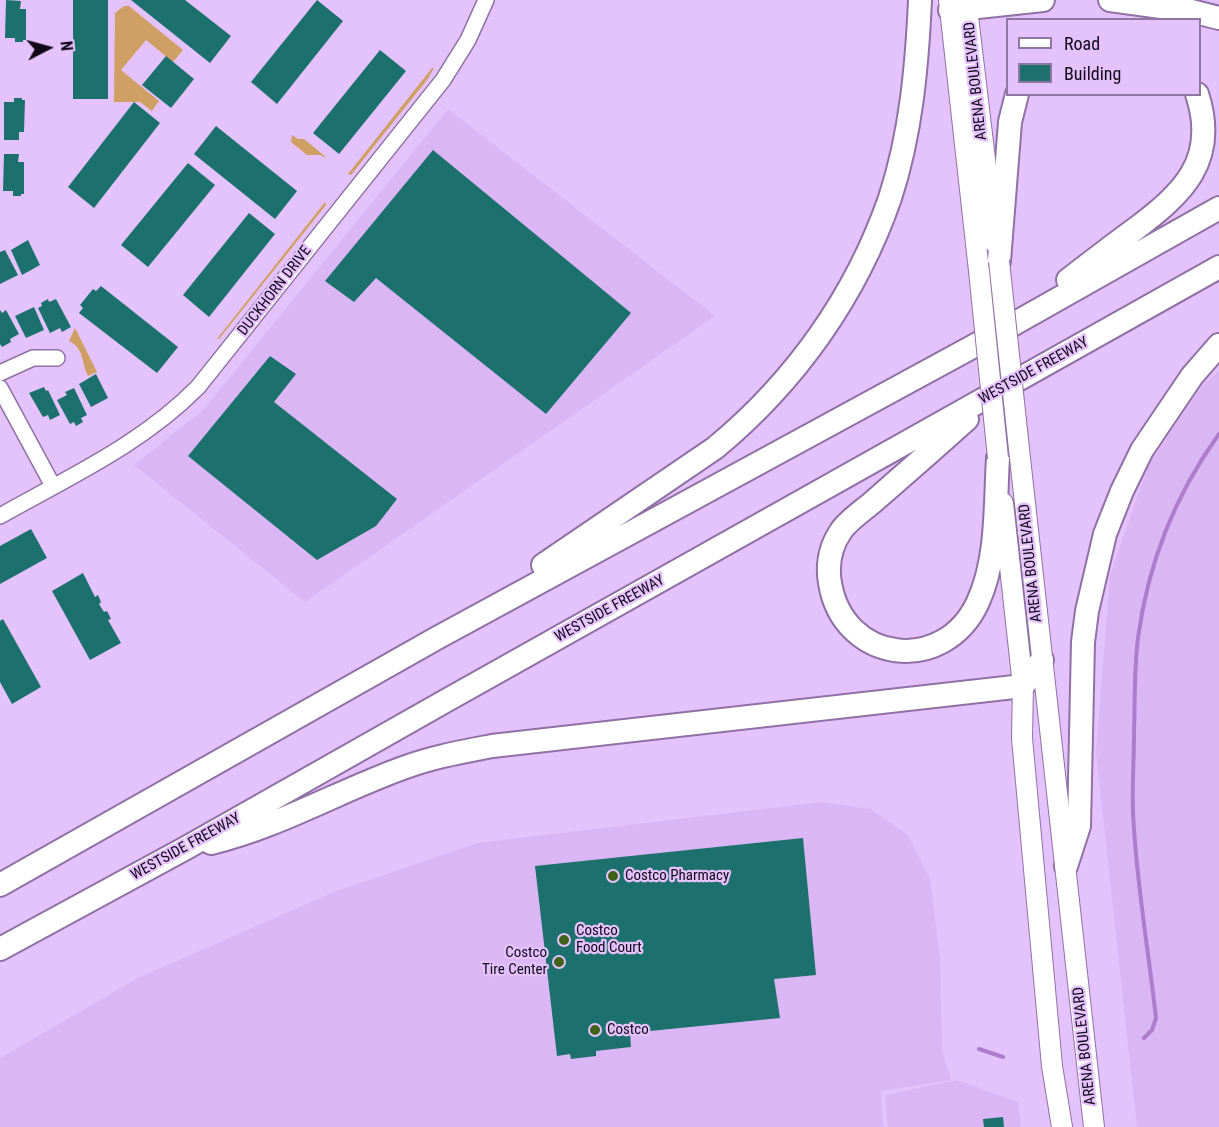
<!DOCTYPE html>
<html>
<head>
<meta charset="utf-8">
<style>
	body { margin:0 }
	#map { position:relative; width:1219px; height:1127px; overflow:hidden; background:#e4c3fc; font-family:"Roboto Condensed",sans-serif }
	canvas { display:block }
	.legend { position:absolute; left:1006px; top:18px; width:195px; height:78px; box-sizing:border-box; background:#e4c3fc; border:2px solid #9077a1; margin:0; padding:8px 10px; list-style:none; font-size:18px; color:#120619 }
	.legend li { display:flex; align-items:center; gap:12px; height:30px }
	.legend b { width:30px; border:2px solid #9077a1 }
	.north { position:absolute; left:18px; top:18px; width:60px; height:60px; -webkit-text-stroke:4px #e4c3fc; paint-order:stroke; rotate:84deg; font-size:16px; font-weight:700; line-height:24px; text-align:center; color:#120619 }
	.north::after { content:''; display:block; margin:auto; width:21px; height:27px; background:#120619; clip-path:polygon(50% 0,100% 100%,50% 72%,0 100%) }
</style>
</head>
<body>
<div id="map">
<canvas width="1219" height="1127"></canvas>
<ul class="legend">
<li><b style="height:8px;background:#fff"></b>Road</li>
<li><b style="height:16px;background:#1c706d"></b>Building</li>
</ul>
<div class="north">N</div>
</div>
<script>
const g = document.querySelector('canvas').getContext('2d');
g.lineJoin = 'round';
function fill(path, color) { g.fillStyle = color; g.fill(path, 'evenodd'); }
function stroke(path, color, width, dash) { g.strokeStyle = color; g.lineWidth = width; g.lineCap = dash ? 'butt' : 'round'; g.setLineDash(dash || []); g.stroke(path); }
function drawText(font, color, halo, rows, align = 'center') {
  g.font = font + ' "Roboto Condensed",sans-serif'; g.lineWidth = 4.5; g.setLineDash([]); g.textBaseline = 'middle'; g.strokeStyle = halo; g.fillStyle = color; for (const [text, x, y, turn = 0] of rows) {
    g.save(); g.translate(x, y); g.rotate((+turn || 0) * Math.PI / 180); g.textAlign = isNaN(turn) ? turn : align; if (halo) g.strokeText(text, 0, 0); g.fillText(text, 0, 0); g.restore();
  }
}
fill(new Path2D(`
	M448 109 715 316 305 602 134 465 204 409Z
	M1219 371V1127H1137L1096 753 1110 575 1148 466 1201 387Z
	M822 802 871 809 908 835 930 879 940 957 942 1050 951 1080 881 1091 883 1127H0V1058L138 978 334 892 477 843Z
	M957 1080 1018 1102 1021 1127H888L885 1095Z`), '#dbb6f5');
fill(new Path2D(`
	M124 6H129L183 50 173 62 146 40 121 70 159 101 152 111 140 102H114L115 13Z
	M432 68H434L427 80 351 175 348 174Z
	M292 135 298 139H304L327 158 320 155H307L291 142Z
	M325 202 326 205 219 339H217Z
	M75 328 97 372 88 376C81 363 85 349 69 341Z`), '#d09f64');
stroke(new Path2D(`
	M1144 1038 1152 1030 1156 1018C1149 955 1138 892 1134 829 1131 797 1134 765 1134 733 1135 702 1134 670 1138 638 1148 563 1175 495 1219 434
	M979 1049 1003 1057`), '#ad7ccd', 4);
fill(new Path2D(`
	M6 0 21 1 20 9H26V40H23V42H15V38H5Z
	M73 0H108V99H73Z
	M131 0H185L231 36 210 63Z
	M317 0 343 21 277 104 251 82Z
	M380 50 406 71 339 154 313 133Z
	M166 56 194 79 171 108 142 85Z
	M14 98H22V100H25L24 132H19V140H4V102H14Z
	M134 102 160 123 94 208 68 187Z
	M216 126 297 191 275 219 194 154Z
	M433 150 631 313 546 414 376 278 354 302 325 281Z
	M4 154H19L18 162H24V194H21V196H13V191H3Z
	M188 163 215 185 148 267 121 245Z
	M249 213 275 234 209 317 183 295Z
	M28 240 40 265 22 275 11 250Z
	M5 250 18 275 0 284V252Z
	M101 286 178 347 157 373 79 313 83 308 80 305 93 289 96 291Z
	M48 299 49 302 56 299 71 327 62 332 60 328 50 333 38 308 42 306 41 303Z
	M34 307 44 330 26 338 15 316Z
	M0 310 2 313 6 310 19 334 10 339 11 342 2 347 0 344Z
	M270 356 296 374 274 402 397 499 376 526 317 560 188 456Z
	M96 374 108 398 91 407 79 384Z
	M44 387 46 391 48 390 60 415 50 420 48 415 43 417 29 393Z
	M74 388 87 415 81 418 83 422 76 426 74 422 70 424 57 400 67 395 65 392Z
	M31 529 47 558 0 584V546Z
	M83 573 95 597 98 595 101 602 99 604 104 612 107 611 111 619 108 620 121 643 90 660 52 591Z
	M3 619 41 687 12 704 0 682V621Z
	M803 838 816 975 774 979 780 1018 630 1033 631 1047 596 1051V1056L571 1059 570 1054 557 1056 535 866Z
	M1003 1117 1004 1127H984L983 1119Z`), '#1c706d');
const minor = new Path2D(`
	M0 373 33 358H57
	M0 388 53 486
	M0 516C69 477 142 444 198 387L443 80 468 40 486 0`);
const major = new Path2D(`
	M949 0 979 271
	M966 0 995 243
	M1019 449 1094 1127
	M1003 503 1023 686 1022 738 1052 1066 1062 1127`);
const highway = new Path2D(`
	M1110 0 1191 11 1219 18
	M950 10 1043 0
	M999 261 1010 122 1017 94
	M1068 280C1090 263 1112 246 1134 230 1182 194 1219 161 1197 94
	M967 419C936 447 905 474 874 501 864 510 848 520 841 531 830 547 827 565 830 583 843 663 944 676 978 602 998 558 995 505 998 458
	M543 565 715 448C795 382 856 296 890 198 911 134 917 66 920 0
	M211 843C278 827 339 791 403 768 432 757 461 752 492 746L1023 686 1042 660
	M1066 866 1079 826 1083 642 1087 611 1105 534 1122 491 1142 450 1192 376 1219 345
	M0 885 437 638 996 334 1219 208
	M0 949 186 848 449 699 1219 267`);
stroke(minor, '#9071a5', 18);
stroke(major, '#9071a5', 22);
stroke(highway, '#9071a5', 26);
stroke(minor, '#fff', 15);
stroke(major, '#fff', 20);
stroke(highway, '#fff', 22);
const majorBridge = new Path2D(`
	M999 261 1019 449
	M979 271 998 458`);
stroke(majorBridge, '#9071a5', 22, []);
stroke(majorBridge, '#fff', 20);
for (const [x, y, r, color] of [
	[613,876,6,"#416219"],
	[564,940,6,"#416219"],
	[559,962,6,"#416219"],
	[595,1030,6,"#416219"]
]) { const dot = new Path2D(); dot.arc(x, y, r, 0, 2 * Math.PI); g.fillStyle = color; g.fill(dot); stroke(dot, '#e4c3fc', 2); }
drawText('15px', '#120619', '#e4c3fc', [
	["ARENA BOULEVARD",976,81,-96],
	["DUCKHORN DRIVE",275,291,-52],
	["WESTSIDE FREEWAY",1034,371,-29],
	["ARENA BOULEVARD",1031,563,-96],
	["WESTSIDE FREEWAY",610,609,-29],
	["WESTSIDE FREEWAY",186,847,-29],
	["ARENA BOULEVARD",1085,1046,-96]
]);
drawText('15px', '#120619', '#e4c3fc', [
	["Costco Pharmacy",625,876],
	["Costco",576,931],
	["Food Court",576,948],
	["Costco",547,953,"right"],
	["Tire Center",547,970,"right"],
	["Costco",607,1030]
], 'left');
</script>
</body>
</html>
